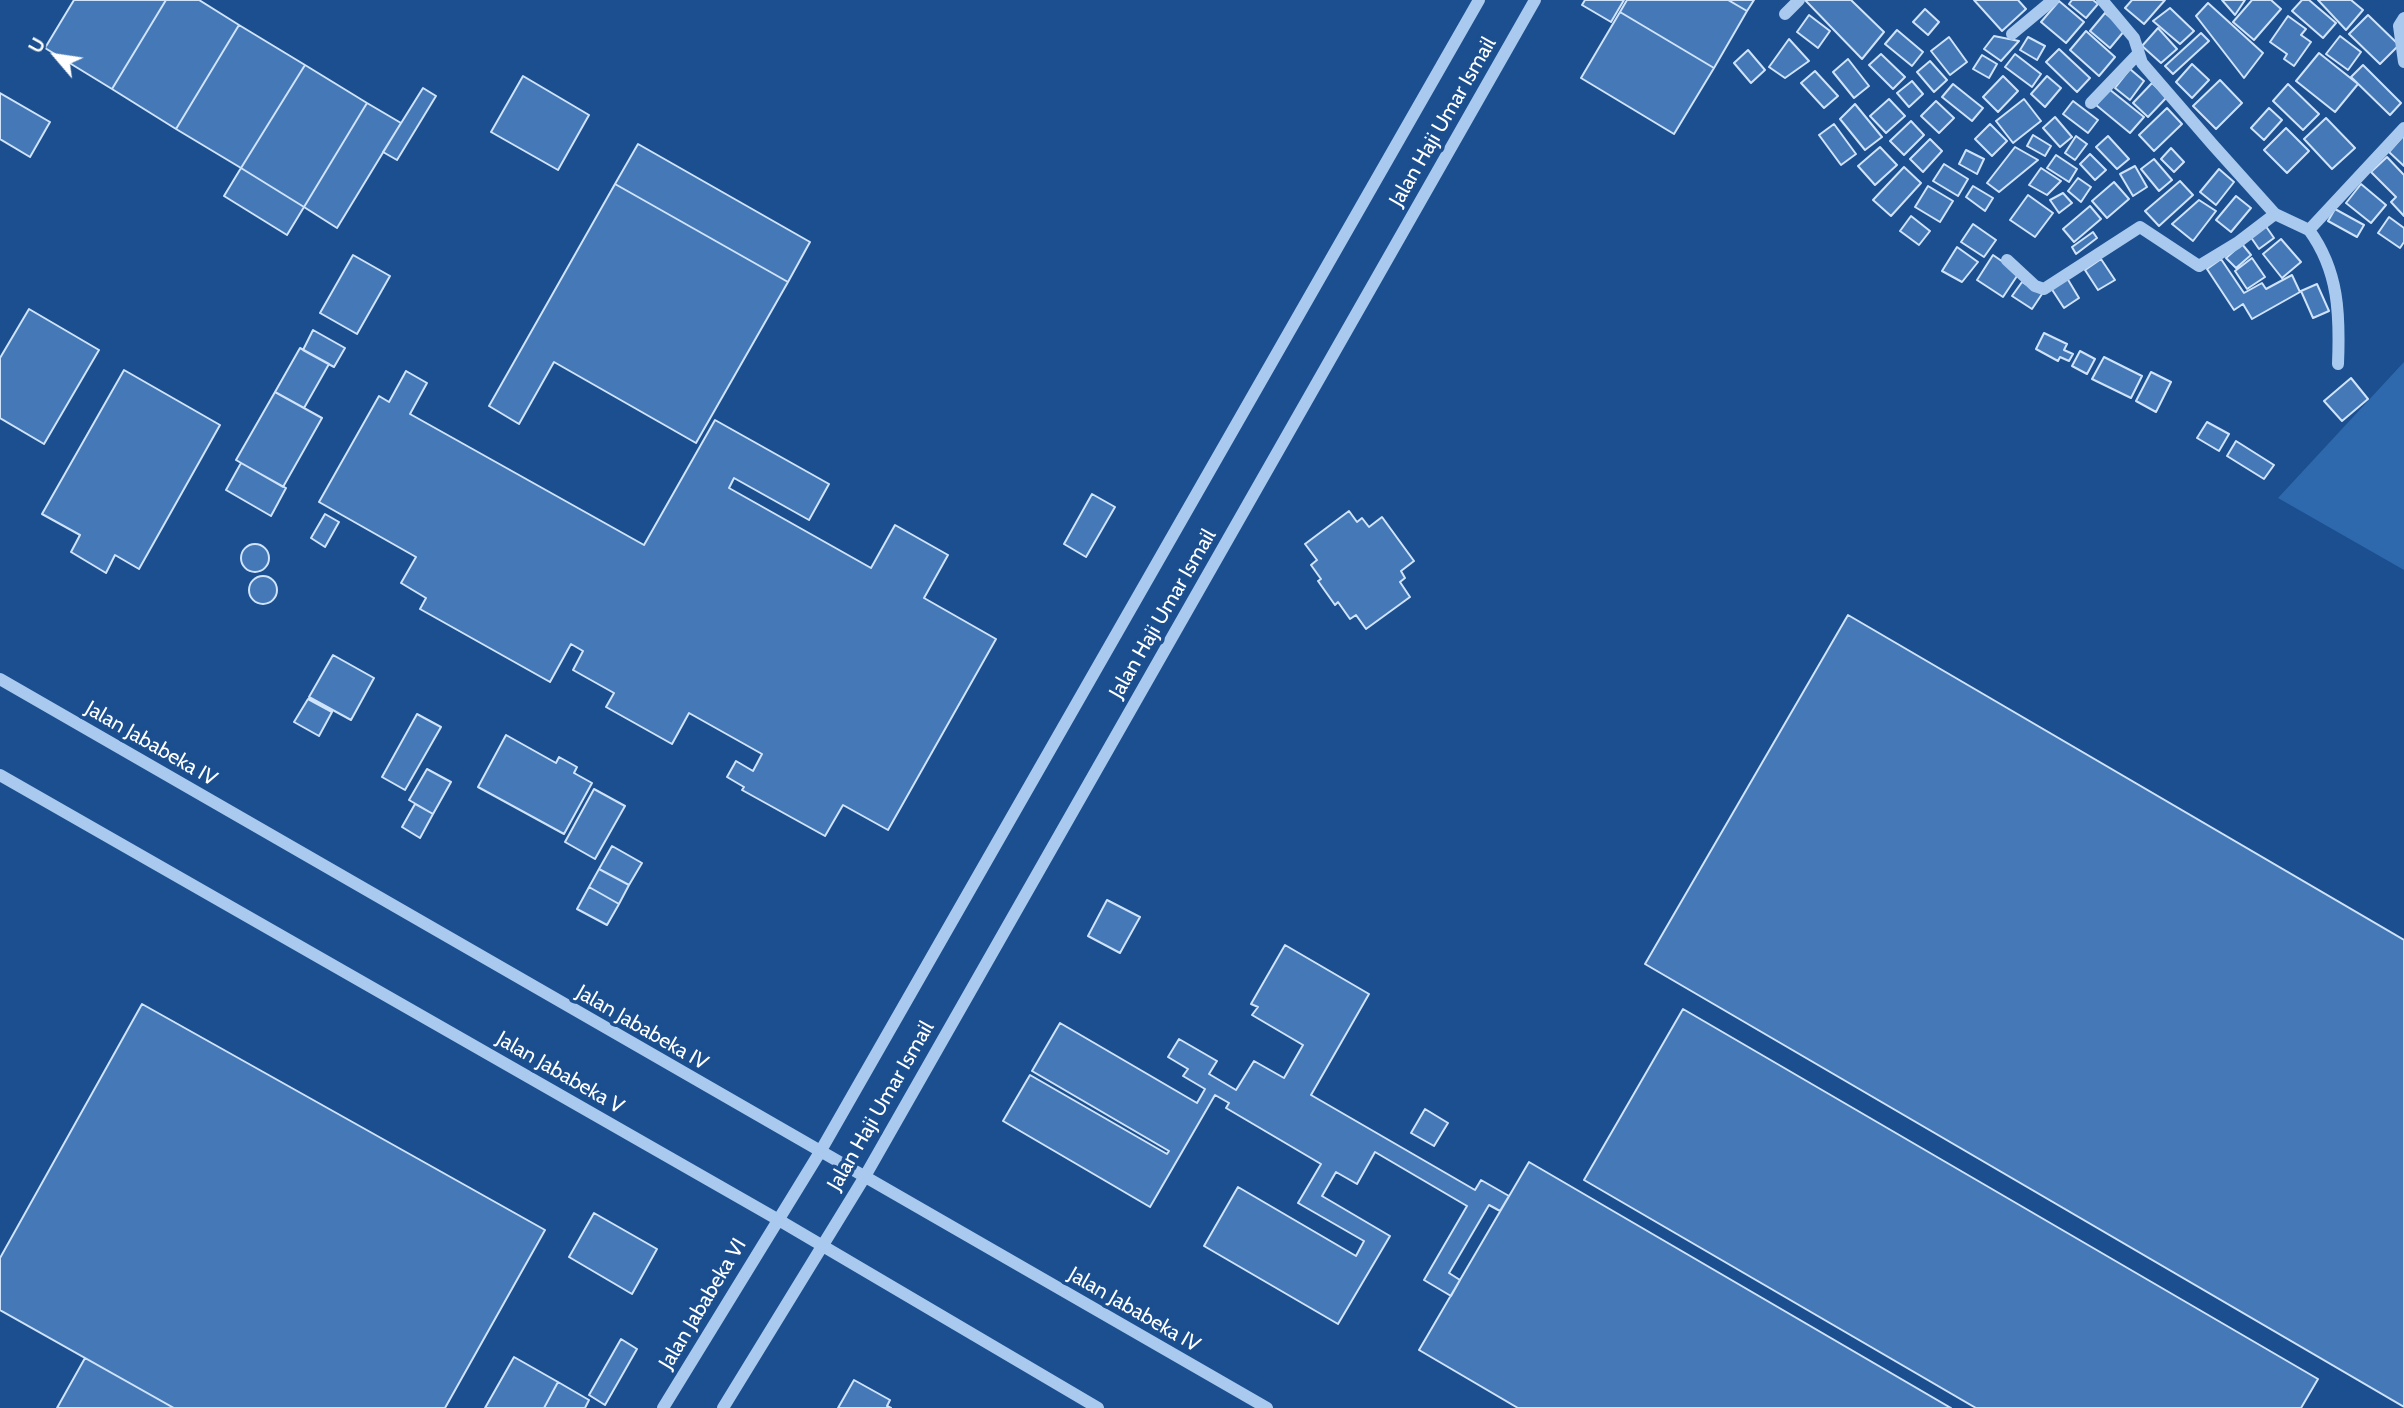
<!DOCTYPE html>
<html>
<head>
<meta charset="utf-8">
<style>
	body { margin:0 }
	#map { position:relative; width:2404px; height:1408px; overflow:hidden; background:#1b4f8f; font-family:Cabin,sans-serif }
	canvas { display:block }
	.north { position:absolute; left:21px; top:21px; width:70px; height:70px; -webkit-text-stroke:5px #1b4f8f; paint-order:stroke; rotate:299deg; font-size:19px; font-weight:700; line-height:28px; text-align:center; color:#fff }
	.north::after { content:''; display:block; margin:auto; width:24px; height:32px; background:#fff; clip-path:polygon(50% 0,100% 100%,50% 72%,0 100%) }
</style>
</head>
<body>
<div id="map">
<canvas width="2404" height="1408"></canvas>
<div class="north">U</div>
</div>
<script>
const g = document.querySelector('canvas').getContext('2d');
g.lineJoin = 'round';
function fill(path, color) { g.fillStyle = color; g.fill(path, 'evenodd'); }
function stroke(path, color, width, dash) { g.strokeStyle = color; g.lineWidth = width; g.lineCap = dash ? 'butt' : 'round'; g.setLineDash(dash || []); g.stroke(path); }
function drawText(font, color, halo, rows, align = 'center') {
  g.font = font + ' Cabin,sans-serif'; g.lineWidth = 7; g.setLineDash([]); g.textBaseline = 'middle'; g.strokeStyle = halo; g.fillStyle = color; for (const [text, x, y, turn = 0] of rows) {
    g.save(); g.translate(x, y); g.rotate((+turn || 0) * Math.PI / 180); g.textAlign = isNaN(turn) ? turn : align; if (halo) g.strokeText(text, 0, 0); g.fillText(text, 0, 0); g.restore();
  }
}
fill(new Path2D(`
	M2404 362V570L2278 498Z`), '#2e69ad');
const building = new Path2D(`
	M74 0H166L112 89 45 48Z
	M166 0H199L239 25 176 129 112 89Z
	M1585 0H1624L1611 22 1582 5Z
	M1627 0H1728L1747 11 1714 68 1620 12Z
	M1728 0H1754L1747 11Z
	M1805 0H1851L1884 32 1862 59Z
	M1974 0H2018L2026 9 2002 31Z
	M2072 0H2093L2098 4 2086 18 2069 4Z
	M2132 0H2165L2144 24 2125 8Z
	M2222 0H2245L2235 15Z
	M2252 0H2271L2281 9 2254 40 2233 22Z
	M2302 0H2309L2336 23 2323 38 2292 11Z
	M2318 0H2351L2363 10 2346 30Z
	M2059 1 2084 22 2066 43 2041 22Z
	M2208 3 2263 53 2244 78 2196 16Z
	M2170 8 2194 31 2180 44 2153 21Z
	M1925 9 1939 22 1928 35 1913 22Z
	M1620 12 1714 68 1674 134 1581 78Z
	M2105 13 2125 30 2110 48 2090 31Z
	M1809 15 1830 31 1818 48 1797 32Z
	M2368 15 2399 45 2380 64 2349 34Z
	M2288 16 2306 29 2301 35 2311 42 2294 66 2284 59 2287 54 2270 42Z
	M239 25 305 65 241 168 176 129Z
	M2158 28 2177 49 2161 63 2142 46Z
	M1897 30 1923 52 1912 66 1885 44Z
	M2086 31 2115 57 2099 76 2070 50Z
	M2201 33 2209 41 2173 74 2165 66Z
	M1994 36 2019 41 2001 61 1984 49Z
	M2340 36 2361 52 2348 70 2326 54Z
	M1949 37 1967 62 1950 75 1931 51Z
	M2028 37 2045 46 2037 60 2020 50Z
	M1789 39 1809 61 1785 78 1769 67Z
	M2059 49 2090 78 2077 92 2046 62Z
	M1748 50 1765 70 1751 83 1734 63Z
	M2319 53 2358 84 2335 112 2296 81Z
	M1881 54 1905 77 1893 89 1869 65Z
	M2015 54 2041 74 2032 87 2005 67Z
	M1982 55 1997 64 1989 78 1973 69Z
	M1848 59 1869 86 1854 98 1833 72Z
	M1930 61 1947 80 1934 92 1917 72Z
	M2192 64 2209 80 2192 98 2176 82Z
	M305 65 367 103 304 207 241 168Z
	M2363 65 2401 103 2390 115 2351 77Z
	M2130 69 2144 81 2130 100 2115 88Z
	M1815 71 1838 96 1824 108 1801 83Z
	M523 76 589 115 558 170 491 132Z
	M2003 76 2018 91 1998 112 1983 97Z
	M2047 76 2061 88 2045 107 2031 94Z
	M2220 80 2242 103 2216 129 2193 106Z
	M1912 81 1923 94 1909 107 1897 93Z
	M2152 83 2167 97 2148 117 2133 103Z
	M1953 84 1983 108 1972 121 1942 97Z
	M2288 84 2319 114 2303 130 2273 101Z
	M423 88 436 96 397 160 383 152Z
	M2109 89 2144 117 2130 133 2096 105Z
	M0 93 50 122 30 157 0 139Z
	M1889 99 1905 116 1886 133 1870 116Z
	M2024 99 2041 121 2013 143 1996 121Z
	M1936 101 1954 118 1939 133 1921 116Z
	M2073 101 2098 120 2088 133 2063 114Z
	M367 103 401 123 337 228 304 207Z
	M1855 104 1882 137 1865 150 1840 119Z
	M2167 108 2182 124 2154 151 2139 135Z
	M2269 108 2282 120 2264 140 2251 128Z
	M2055 117 2072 137 2060 147 2043 128Z
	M2326 118 2355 148 2332 169 2304 139Z
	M1911 121 1924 135 1904 155 1890 141Z
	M1834 124 1856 154 1841 165 1819 135Z
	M1990 124 2007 141 1992 156 1975 139Z
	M2286 128 2309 151 2287 173 2264 150Z
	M2033 135 2051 146 2045 156 2027 146Z
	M2404 135V166L2389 152Z
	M2076 136 2087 144 2075 160 2065 153Z
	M2108 136 2129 159 2117 169 2096 147Z
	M1930 139 1942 151 1923 172 1910 159Z
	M638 144 810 242 788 282 615 184Z
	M1880 147 1897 165 1875 185 1858 166Z
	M2015 147 2038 160 1999 192 1987 183Z
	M2171 148 2184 162 2174 172 2161 159Z
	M1966 150 1984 159 1977 174 1959 164Z
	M2090 154 2106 170 2095 180 2080 164Z
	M2056 155 2077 169 2069 182 2047 168Z
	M2387 157 2404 175V216L2391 202 2396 197 2371 172Z
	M2154 159 2172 180 2159 191 2141 169Z
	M1944 164 1968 179 1958 196 1933 181Z
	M2135 166 2147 187 2133 196 2120 174Z
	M1904 167 1921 183 1891 216 1873 200Z
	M241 168 304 207 287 235 224 196Z
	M2041 168 2061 181 2047 195 2029 185Z
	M2219 169 2234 182 2216 205 2200 192Z
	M2078 178 2091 187 2081 202 2068 191Z
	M2180 181 2193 195 2159 226 2145 211Z
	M2114 182 2129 199 2107 218 2092 201Z
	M615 184 788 282 696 443 554 362 519 424 489 406Z
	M2361 184 2386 205 2371 223 2346 203Z
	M1928 186 1953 201 1940 222 1915 207Z
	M1973 186 1993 198 1985 211 1966 197Z
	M2063 193 2072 203 2059 213 2050 200Z
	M2028 195 2053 213 2035 237 2010 220Z
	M2236 196 2251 208 2231 232 2216 220Z
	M2199 200 2216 211 2193 241 2172 224Z
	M2090 206 2101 219 2074 242 2063 229Z
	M2335 209 2364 225 2357 237 2328 221Z
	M1911 216 1930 231 1919 245 1900 231Z
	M2389 217 2404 228V242L2400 248 2378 233Z
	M1973 224 1996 240 1984 257 1961 242Z
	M2265 225 2274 238 2259 249 2250 236Z
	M2093 232 2097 238 2076 254 2072 247Z
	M2281 239 2301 262 2282 278 2263 254Z
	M2242 244 2251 255 2236 268 2226 258Z
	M1957 247 1978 262 1962 282 1942 271Z
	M353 255 390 276 357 334 320 313Z
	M1993 255 2019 273 2003 297 1977 280Z
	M2252 258 2265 277 2247 289 2235 271Z
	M2101 259 2115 280 2098 290 2085 270Z
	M2221 259 2244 293 2262 283 2266 289 2292 275 2300 292 2252 319 2243 304 2234 310 2207 269Z
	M2067 278 2079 298 2064 308 2051 288Z
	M2022 282 2042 294 2032 309 2012 296Z
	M2317 284 2329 311 2313 318 2301 291Z
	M29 309 99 350 44 444 0 418V358Z
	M313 330 345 348 334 367 303 350Z
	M2044 333 2067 344 2064 350 2073 354 2069 361 2060 357 2058 361 2036 349Z
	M300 348 329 364 304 408 275 392Z
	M2080 351 2095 359 2087 374 2072 366Z
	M2104 357 2142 376 2131 398 2092 379Z
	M124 370 220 425 139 569 115 555 106 573 71 552 80 535 42 514Z
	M406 371 427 383 410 414 644 545 715 420 829 484 809 520 734 478 729 488 871 568 895 525 948 555 924 598 996 639 888 830 843 805 825 836 742 790 744 787 727 777 736 761 753 771 762 754 689 713 672 744 606 707 614 693 573 670 583 651 571 644 550 682 420 609 426 598 401 583 416 557 319 502 379 396 389 402Z
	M2151 372 2171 382 2156 412 2136 401Z
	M2351 378 2368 399 2342 421 2324 401Z
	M275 392 322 418 283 487 236 460Z
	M2207 422 2229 434 2219 451 2197 438Z
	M2236 441 2274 465 2264 479 2227 456Z
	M241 463 286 488 271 516 226 490Z
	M1092 494 1115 507 1086 557 1064 544Z
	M1349 511 1357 522 1362 518 1369 527 1382 517 1414 561 1401 571 1405 578 1400 582 1410 597 1366 629 1356 615 1350 619 1338 602 1335 605 1318 581 1321 579 1311 565 1317 560 1305 544Z
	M325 514 339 522 325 547 311 538Z
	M241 558a14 14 0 1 1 28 0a14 14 0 1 1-28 0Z
	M249 590a14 14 0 1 1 28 0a14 14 0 1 1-28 0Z
	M1848 615 2404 940V1407L1645 964Z
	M333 655 374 678 351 720 309 697Z
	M308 699 332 712 319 736 294 722Z
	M417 714 441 727 405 790 382 777Z
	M506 735 556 763 559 757 577 767 574 773 592 783 564 834 478 787Z
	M427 769 451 782 433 814 409 800Z
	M594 789 625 806 595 859 565 842Z
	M415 804 433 814 420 838 402 827Z
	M612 846 642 863 629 885 599 869Z
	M599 869 629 885 619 904 589 887Z
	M589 887 619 904 607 925 577 909Z
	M1107 900 1140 917 1120 953 1088 936Z
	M1285 945 1369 994 1311 1095 1475 1190 1481 1180 1509 1196 1500 1211 1489 1205 1449 1273 1460 1280 1451 1296 1424 1280 1467 1206 1375 1152 1357 1184 1336 1172 1322 1196 1390 1236 1338 1324 1204 1246 1238 1187 1356 1256 1364 1241 1298 1203 1321 1164 1226 1108 1229 1103 1215 1095 1150 1207 1003 1121 1030 1075 1167 1154 1169 1151 1032 1071 1060 1023 1197 1103 1205 1089 1183 1076 1188 1069 1168 1057 1179 1039 1217 1061 1209 1074 1236 1090 1254 1061 1284 1078 1303 1045 1252 1015 1258 1007 1251 1004Z
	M142 1004 545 1230 445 1408H174L0 1310V1258Z
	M1683 1009 2318 1379 2301 1408H1976L1584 1180Z
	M1425 1109 1448 1123 1434 1146 1411 1133Z
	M1529 1162 1951 1408H1518L1419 1350Z
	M594 1213 657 1249 632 1294 569 1257Z
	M621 1339 637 1349 605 1405 589 1395Z
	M514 1357 558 1382 544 1408H485Z
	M85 1358 174 1408H57Z
	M854 1380 890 1400 887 1406 891 1408H838Z
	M558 1382 589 1400 585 1408H544Z`);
fill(building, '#4478b7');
stroke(building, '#cfe3fa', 2);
stroke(new Path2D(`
	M2102 0 2134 38 2142 63 2213 145 2275 214 2309 230 2404 128
	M1785 14 1799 0
	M2404 18 2399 26 2404 62
	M2012 34 2053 0
	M2091 103 2137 55
	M2309 230C2339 271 2340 315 2338 364
	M2007 260 2035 286 2044 289 2140 227 2199 266 2237 243 2275 214
	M0 679 1267 1408
	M0 775 777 1219 1098 1408
	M663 1408 820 1152 1479 0
	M723 1408 864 1178 1535 0`), '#a9c9ee', 12);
drawText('21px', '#fff', '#1b4f8f', [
	["Jalan Haji Umar Ismail",1443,122,-60],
	["Jalan Haji Umar Ismail",1163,614,-60],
	["Jalan Jababeka IV",151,744,30],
	["Jalan Jababeka IV",642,1028,30],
	["Jalan Jababeka V",560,1073,30],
	["Jalan Haji Umar Ismail",881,1106,-60],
	["Jalan Jababeka VI",703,1304,-59],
	["Jalan Jababeka IV",1134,1310,30]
]);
</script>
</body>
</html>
